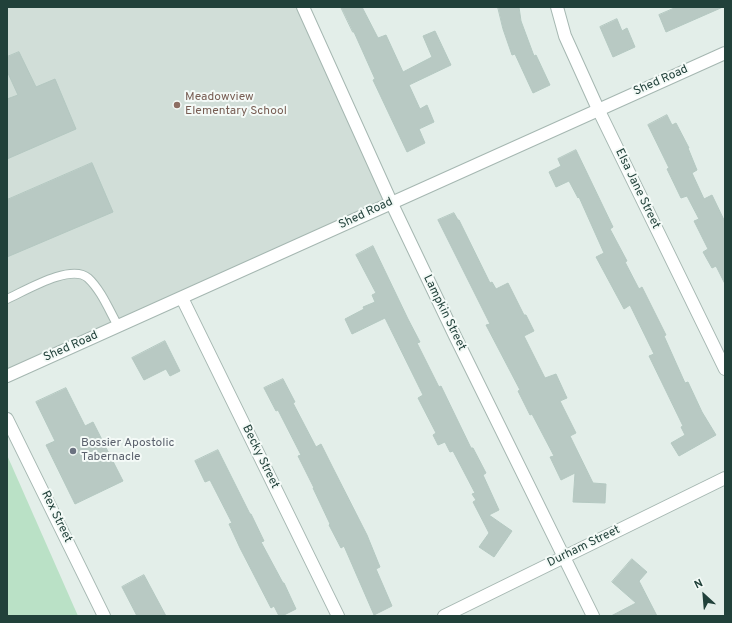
<!DOCTYPE html>
<html>
<head>
<meta charset="utf-8">
<style>
	body { margin:0 }
	#map { position:relative; width:732px; height:623px; overflow:hidden; background:#e3eee9; font-family:Overpass,sans-serif }
	canvas { display:block }
	.frame { position:absolute; inset:0; border:8px solid #21413a; pointer-events:none }
	.north { position:absolute; left:684px; top:575px; width:40px; height:40px; -webkit-text-stroke:3px #f4faf7; paint-order:stroke; rotate:334deg; font-size:11px; font-weight:700; line-height:16px; text-align:center; color:#21413a }
	.north::after { content:''; display:block; margin:auto; width:14px; height:18px; background:#21413a; clip-path:polygon(50% 0,100% 100%,50% 72%,0 100%) }
</style>
</head>
<body>
<div id="map">
<canvas width="732" height="623"></canvas>
<div class="frame"></div>
<div class="north">N</div>
</div>
<script>
const g = document.querySelector('canvas').getContext('2d');
g.lineJoin = 'round';
function fill(path, color) { g.fillStyle = color; g.fill(path, 'evenodd'); }
function stroke(path, color, width, dash) { g.strokeStyle = color; g.lineWidth = width; g.lineCap = dash ? 'butt' : 'round'; g.setLineDash(dash || []); g.stroke(path); }
function drawText(font, color, halo, rows, align = 'center') {
  g.font = font + ' Overpass,sans-serif'; g.lineWidth = 4; g.setLineDash([]); g.textBaseline = 'middle'; g.strokeStyle = halo; g.fillStyle = color; for (const [text, x, y, turn = 0] of rows) {
    g.save(); g.translate(x, y); g.rotate((+turn || 0) * Math.PI / 180); g.textAlign = isNaN(turn) ? turn : align; if (halo) g.strokeText(text, 0, 0); g.fillText(text, 0, 0); g.restore();
  }
}
fill(new Path2D(`
	M7 7H303L391 202 7 376Z`), '#d1ded8');
fill(new Path2D(`
	M7 455 78 616H7Z`), '#bae1c6');
const building = new Path2D(`
	M341 7H362L378 38 386 35 403 72 432 57 423 36 435 31 451 65 409 85 420 109 427 105 434 122 419 129 425 143 407 152 373 80 375 79 354 32H353Z
	M498 7H519L521 21 534 56 536 55 550 85 533 93 515 54 512 55 503 29Z
	M677 7H723L666 32 659 15Z
	M617 19 622 31 627 28 635 47 613 57 600 27Z
	M19 52 36 87 55 79 76 129 7 159V99L18 95 7 71V57Z
	M667 115 672 125 676 123 689 148H688L697 170 692 173 704 199 712 195 725 222V284L716 266 712 268 703 252 708 249 694 221 699 219 687 196 681 198 667 169 669 168 648 125Z
	M576 150 613 227 610 229 627 261 625 262 639 289 642 287 666 335 664 336 685 383 688 382 702 412 716 435 679 456 671 443 685 435 681 427 683 426 649 356 654 354 630 305 624 309 596 257 604 253 579 197 578 198 569 181 556 187 549 172 561 166 558 159Z
	M92 163 113 212 7 257V200Z
	M454 213 458 220H459L490 283 492 282 496 289 508 283 524 315H526L534 331 524 336 545 378 556 374 567 398 560 401 576 433 570 436 593 483 606 484 605 503 573 502 575 473 561 480 550 457 554 456 532 414 530 415 518 391 520 390 486 325 490 324 438 220Z
	M373 246 408 319 420 342 417 343 439 387 441 386 471 448H473L486 473 483 475 499 510 489 515 512 531 494 557 479 547 489 533 473 502 476 500 472 494 475 493 453 451 450 452 445 442 438 445 433 435 436 433 418 398 423 395 385 318 352 334 345 319 364 309 363 307 375 302 372 295 376 293 356 255Z
	M165 341 180 371 170 376 166 369 144 380 132 358Z
	M283 379 295 402 293 403 316 447 321 444 333 468 367 535 380 567 376 569 392 606 374 615 344 546 341 548 329 525 330 524 313 488H314L298 456 301 455 278 410 276 411 264 388Z
	M66 388 85 426 93 422 123 481 75 504 46 445 55 441 36 402Z
	M218 450 250 514H251L264 541 261 542 283 583H284L296 609 282 616H279L274 606 271 608 240 548 229 524 232 523 210 480 205 482 195 461Z
	M632 559 647 572 639 581 657 616H611L636 603 612 582Z
	M144 575 166 616H137L122 587Z`);
fill(building, '#b8c9c3');
stroke(building, '#b4c8c1', 1);
const service = new Path2D(`
	M7 299C25 291 71 263 88 278 101 290 109 310 118 326`);
const minor = new Path2D(`
	M303 7 391 202 455 336 593 616
	M557 7 565 36 598 109 725 369
	M182 298 338 616
	M7 419 104 616
	M444 616 725 478`);
const tertiary = new Path2D(`
	M7 376 725 53`);
stroke(service, '#a5b7b1', 10);
stroke(minor, '#a5b7b1', 14);
stroke(tertiary, '#a5b7b1', 14);
stroke(service, '#fff', 8);
stroke(minor, '#fff', 12);
stroke(tertiary, '#fff', 12);
for (const [x, y, r, color] of [
	[177,105,4,"#8d6e63"],
	[73,451,4,"#6b7280"]
]) { const dot = new Path2D(); dot.arc(x, y, r, 0, 2 * Math.PI); g.fillStyle = color; g.fill(dot); stroke(dot, '#f4faf7', 1.5); }
drawText('12px', '#21413a', '#f4faf7', [
	["Shed Road",661,81,-24],
	["Elsa Jane Street",637,189,64],
	["Shed Road",366,214,-25],
	["Lampkin Street",444,313,64],
	["Shed Road",71,347,-24],
	["Becky Street",260,457,64],
	["Rex Street",56,517,64],
	["Durham Street",584,547,-26]
]);
drawText('12px', '#785e54', '#f4faf7', [
	["Meadowview",185,98],
	["Elementary School",185,112]
], 'left');
drawText('12px', '#5b616d', '#f4faf7', [
	["Bossier Apostolic",81,444],
	["Tabernacle",81,458]
], 'left');
</script>
</body>
</html>
